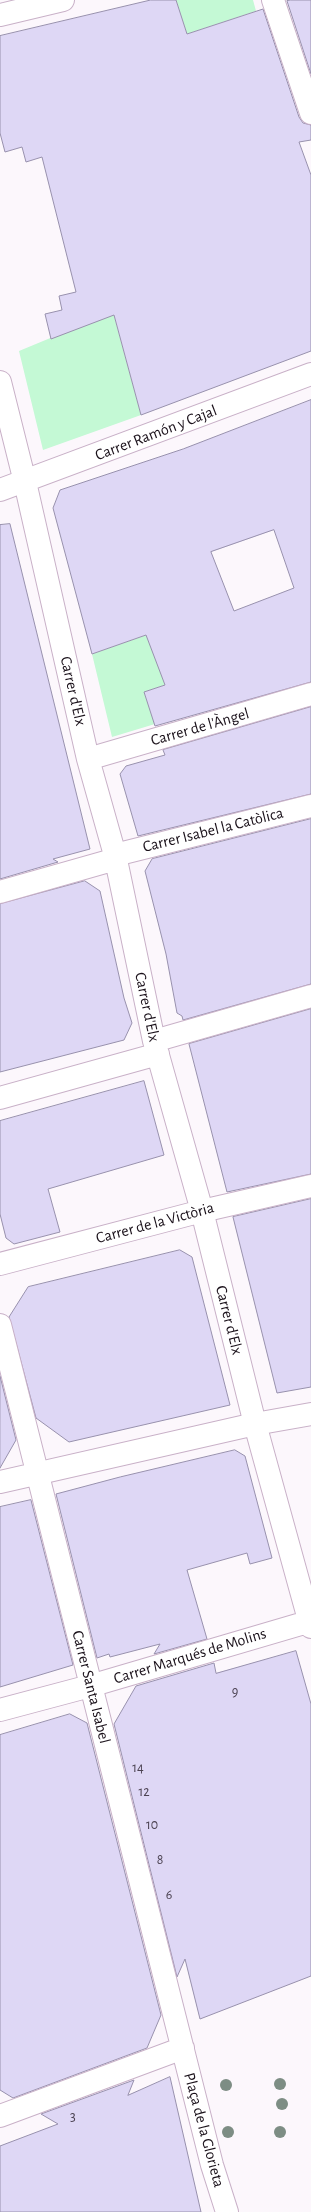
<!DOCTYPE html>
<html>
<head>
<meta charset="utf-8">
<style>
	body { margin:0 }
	canvas { display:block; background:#fcf7fc }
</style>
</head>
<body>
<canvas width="311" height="2212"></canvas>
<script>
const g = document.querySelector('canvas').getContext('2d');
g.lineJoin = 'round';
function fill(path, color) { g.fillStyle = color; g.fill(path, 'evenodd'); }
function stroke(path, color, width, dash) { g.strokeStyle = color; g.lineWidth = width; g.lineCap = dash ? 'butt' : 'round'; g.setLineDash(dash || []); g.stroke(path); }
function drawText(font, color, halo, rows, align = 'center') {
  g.font = font + ' "Alegreya Sans",sans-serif'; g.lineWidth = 4; g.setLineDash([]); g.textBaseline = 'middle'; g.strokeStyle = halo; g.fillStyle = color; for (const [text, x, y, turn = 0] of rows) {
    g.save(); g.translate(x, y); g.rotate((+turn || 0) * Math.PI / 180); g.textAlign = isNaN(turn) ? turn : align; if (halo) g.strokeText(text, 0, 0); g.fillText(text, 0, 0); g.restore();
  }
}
fill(new Path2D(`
	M176 0H253L256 11 187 34Z
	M113 312 141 415 43 450 19 351Z
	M149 634 165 685 144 692 155 724 112 737 92 654Z`), '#c4f9d5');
const building = new Path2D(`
	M151 0H176L187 34 263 9 299 117 303 123 311 125V140L299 142 311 175V351L141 415 114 315 51 339 45 314 62 310 59 296 76 292 42 157 26 162 22 147 5 152 0 133V36Z
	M291 0H311V74L287 1Z
	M311 400V682L155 726 144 692 165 685 146 635 92 654 53 508 60 490 183 449ZM274 530 294 588 234 611 211 552Z
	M10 524 90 849 53 859 58 862 0 879V525Z
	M311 707V794L138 836 120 774 126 766 165 755 163 750Z
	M311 819V984L183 1020 182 1016 177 1013 166 954 145 871 152 859Z
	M85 881 100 891 124 998 132 1023 124 1040 0 1072V904Z
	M311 1009V1174L227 1192 189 1044Z
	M144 1081 164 1155 48 1189 60 1232 14 1244 6 1238 0 1214V1121Z
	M311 1199V1387L277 1393 233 1217Z
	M180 1250 192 1257 230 1405 69 1442 36 1418 9 1317 28 1287Z
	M0 1376 16 1440 0 1468Z
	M235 1450 245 1456 272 1558 250 1564 247 1553 187 1570 207 1639 154 1654 160 1644 110 1657 109 1654 97 1658 56 1494 120 1477Z
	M31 1500 73 1665 0 1687V1507Z
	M296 1651 311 1704V1976L200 2019 185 1959 177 1977 114 1724 136 1686 214 1663 216 1673Z
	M70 1714 87 1723 161 2015 147 2048 13 2098 0 2090V1735Z
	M170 2077 201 2212H0V2146L58 2124 41 2114 134 2080 128 2095Z`);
fill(building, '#ded7f5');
stroke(building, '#9891ad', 1);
const minor = new Path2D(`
	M273 0 311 113
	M0 15 63 0
	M0 382 25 482 88 759 115 855 154 1041 202 1211 255 1424 311 1627
	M0 490 311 374
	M88 759 311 694
	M115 855 311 806
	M0 892 116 859
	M154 1041 311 996
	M0 1098 158 1054
	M0 1264 202 1211 311 1186
	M0 1325 212 2165 227 2212
	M0 1482 255 1424 311 1414
	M0 1710 90 1686 311 1621
	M0 2116 183 2048`);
stroke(minor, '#c9b1c8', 24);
stroke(minor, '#fff', 22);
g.fillStyle = '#7d8d84';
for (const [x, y] of [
	[280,2084],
	[226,2085],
	[282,2104],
	[228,2132],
	[280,2132]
]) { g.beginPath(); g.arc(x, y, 6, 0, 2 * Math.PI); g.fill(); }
drawText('14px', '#4b4251', null, [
	["9",235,1692],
	["14",138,1768],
	["12",144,1792],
	["10",152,1825],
	["8",160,1860],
	["6",169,1895],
	["3",73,2117]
]);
drawText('16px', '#1a111a', '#fff', [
	["Carrer Ramón y Cajal",156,433,-21],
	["Carrer d'Elx",73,691,77],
	["Carrer de l'Àngel",200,727,-16],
	["Carrer Isabel la Catòlica",213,830,-14],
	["Carrer d'Elx",147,1007,78],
	["Carrer de la Victòria",155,1223,-15],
	["Carrer d'Elx",229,1320,76],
	["Carrer Marqués de Molins",190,1656,-17],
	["Carrer Santa Isabel",91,1687,76],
	["Plaça de la Glorieta",204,2130,75]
]);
</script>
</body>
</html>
